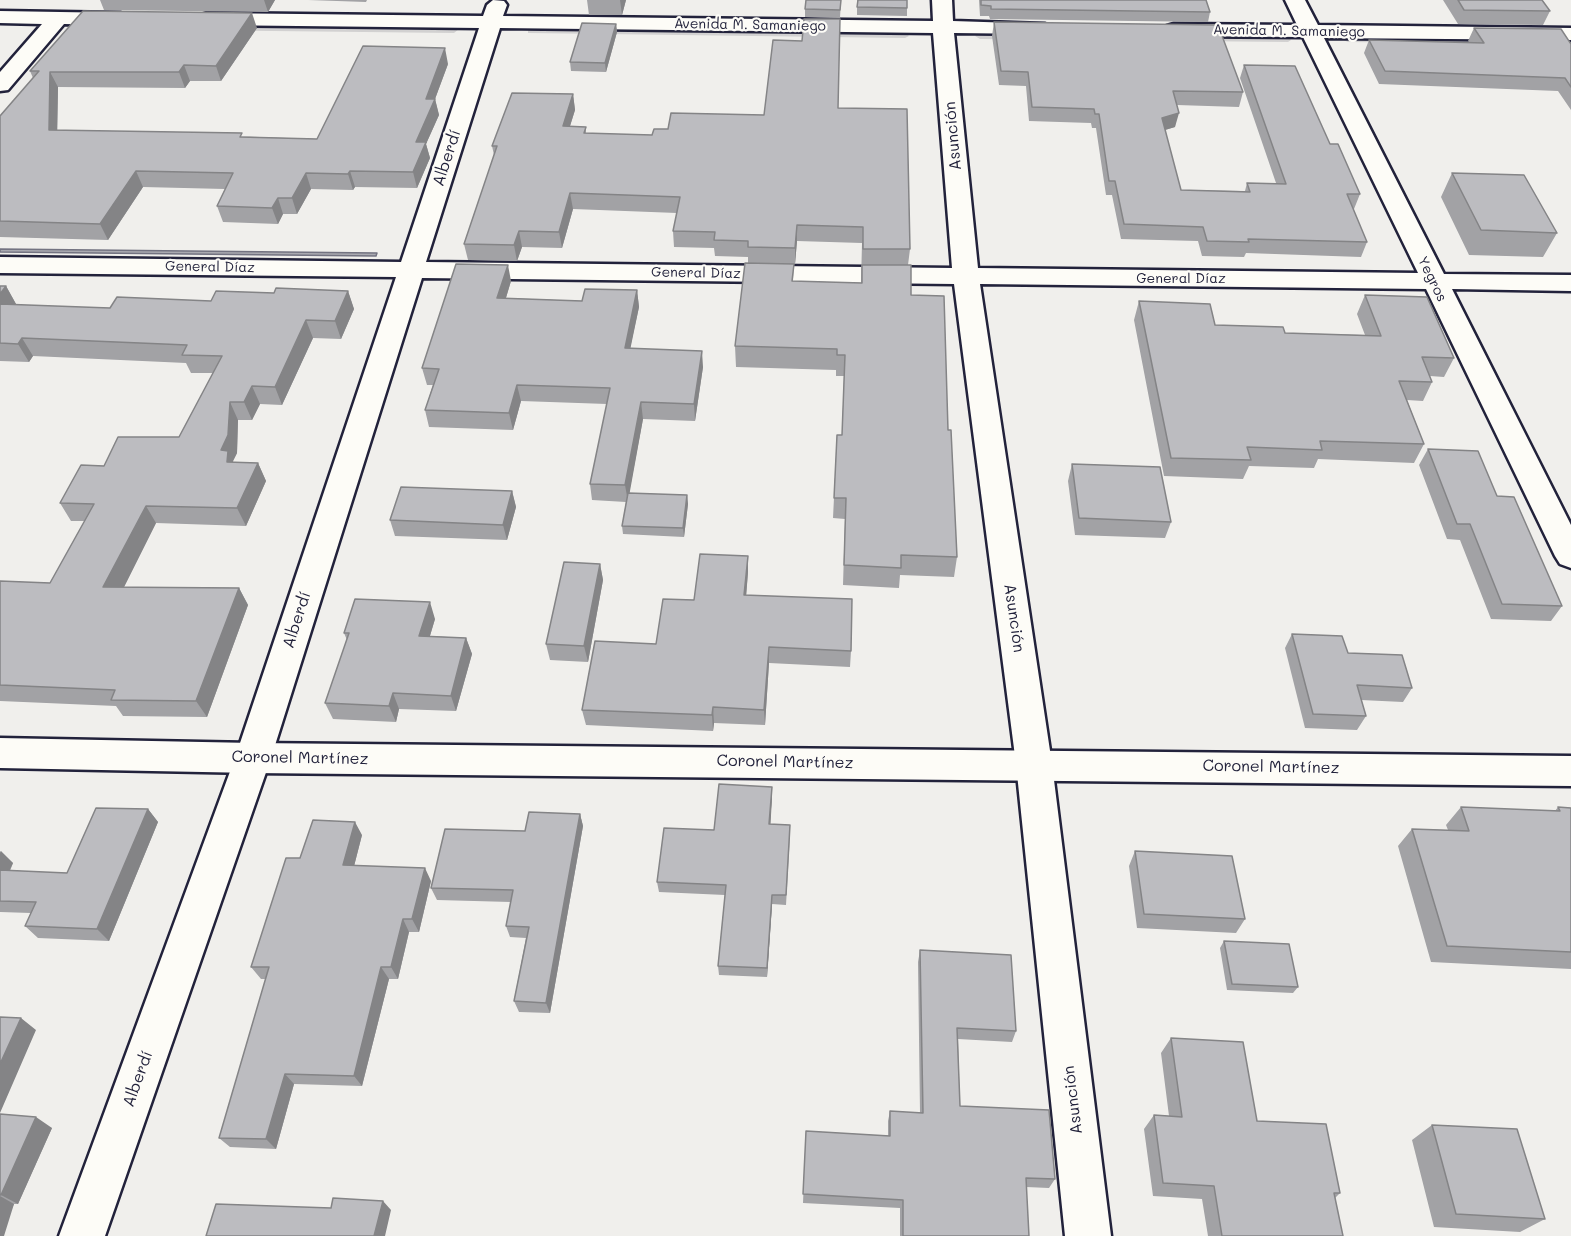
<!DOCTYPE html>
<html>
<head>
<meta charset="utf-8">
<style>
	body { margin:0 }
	canvas { display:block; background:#f0efec }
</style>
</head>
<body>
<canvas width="1571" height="1236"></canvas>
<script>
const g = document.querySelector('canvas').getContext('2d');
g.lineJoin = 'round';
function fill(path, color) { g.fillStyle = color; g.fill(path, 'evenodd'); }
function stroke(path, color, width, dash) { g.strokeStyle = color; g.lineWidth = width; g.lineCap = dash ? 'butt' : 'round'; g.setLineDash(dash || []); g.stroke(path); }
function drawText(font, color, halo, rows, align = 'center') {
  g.font = font + ' Mali,sans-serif'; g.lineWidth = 4.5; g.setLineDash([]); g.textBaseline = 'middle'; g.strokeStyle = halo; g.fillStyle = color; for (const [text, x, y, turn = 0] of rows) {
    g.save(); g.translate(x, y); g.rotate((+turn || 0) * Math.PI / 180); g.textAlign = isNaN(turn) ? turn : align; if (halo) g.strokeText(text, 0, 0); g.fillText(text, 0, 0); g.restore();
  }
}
fill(new Path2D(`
	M93 24 456 27 459 29 454 33 89 29Z
	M533 28 905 32 909 36 905 38 528 33V30Z
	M979 33 1288 37 1291 40 1288 42 980 39 975 36Z
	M1343 38 1571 39V45L1348 42 1343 40Z`), '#d2d1d1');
const water = new Path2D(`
	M0 249 377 253 376 256 0 252Z`);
fill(water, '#a9a9b0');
stroke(water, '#737381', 1.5);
const minor = new Path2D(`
	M493 0 504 1 507 5 503 16 933 21 932 0H952L953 21 1045 24 1048 28 1045 32 1038 34 954 33 978 268 1418 273 1303 37 1174 36 1167 34 1164 30 1167 26 1174 24 1297 25 1285 0H1305L1318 25 1571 28V40L1324 38 1444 274 1571 275V291L1452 289 1571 525V568L1560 564 1555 556 1426 289 980 284 1052 764 1111 1236H1065L1016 764 954 284 422 278 271 758 105 1236H59L235 758 396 277 0 273V257L401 262 479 28 208 25 201 23 198 19 201 15 208 13 483 16 487 5ZM500 28 933 33 952 268 426 262Z
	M0 11 120 13 127 15 130 19 127 23 120 25 64 24 8 90 0 91V72L42 24 0 23Z`);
const tertiary = new Path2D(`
	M0 738 253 743 1571 756V786L253 773 0 768Z`);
stroke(minor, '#22223b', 5);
stroke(tertiary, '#22223b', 5);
fill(minor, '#fdfcf7');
fill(tertiary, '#fdfcf7');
fill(new Path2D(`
	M100 0H275L268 12 104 10Z
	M308 0H367L366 2Z
	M587 0H626L622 15H589Z
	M841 0 840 18 805 17V9Z
	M857 0 907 8V16L857 15Z
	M979 0H1206L1210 12 1208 22 990 19 989 16H980Z
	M1443 0H1542L1550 11 1543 25 1458 24Z
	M994 22 1243 92 1239 107 1177 105 1175 127 1165 130 1181 190 1245 191 1247 183H1276L1240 78 1244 65 1330 144 1360 194 1354 209H1353L1367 242 1361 257 1246 253 1244 257 1202 256 1198 241 1121 239 1112 195H1106L1096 128H1092L1091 123 1029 121 1026 86 999 85 992 36Z
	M616 24 617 32 606 72 571 71 570 62Z
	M257 28 221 81H190L185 88 58 87 57 130 317 139 448 64 435 99 439 115 426 144 430 158 417 188 355 187 353 190 311 189 297 214H283L278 224 223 222 217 206 225 189 143 187 108 240 0 237V116L33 78 30 71Z
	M1474 28 1571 44V110L1558 91 1379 84 1364 53 1369 40 1470 43 1468 41Z
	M573 94 575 110 570 126 586 127V133L652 135 668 129 764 115 838 108 910 249 908 265 911 295 948 430 957 557 954 577 900 575 899 588 843 585 845 519 833 518 837 435H842L844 376H836V370L736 367 735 346 748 263V257L715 256 714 248 674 247 673 231 677 213 573 209 562 248 522 247 517 261 468 260 464 244 494 155 492 146ZM797 241 862 243 861 283 793 281 794 264H795Z
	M1452 173 1557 233 1543 257 1469 255 1441 197Z
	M511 281 506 298 582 301 637 290 639 307 630 348 703 367 695 421 643 419 629 493 687 495 688 504 684 537 623 534 622 526 626 502 592 500 590 484 607 404 521 401 513 430 429 427 425 410 433 385H427L422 368Z
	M0 286H6L16 304V305L110 308 211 301 274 293 348 291 354 309 341 339 313 338 282 405 260 404 252 420H238L237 453 233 461V462L258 463 266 481 246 526 156 523 124 587 239 588 248 605 207 717 123 716 116 706 0 701V581L50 583 85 521H71L60 503 104 466 179 437 213 373H191L186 363 33 356 29 362 0 361Z
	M1365 295 1454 358 1444 377 1430 376 1432 382 1423 401 1407 400 1424 444 1414 463 1318 459 1314 468 1249 466 1243 479 1164 476 1134 320 1139 301 1215 325 1285 333 1365 335 1357 314Z
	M1428 449 1497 496 1562 606 1551 621 1491 619 1460 540 1447 539 1419 465Z
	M1072 464 1171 522 1165 538 1075 535 1068 481Z
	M512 491 516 507 507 540 395 536 390 520Z
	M600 564 603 580 588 662 550 660 546 644Z
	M748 572 746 595 851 651 850 667 769 663 765 725 714 723 713 731 586 725 582 710 656 644 694 600Z
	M435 619 430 636 466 638 472 654 456 711 399 709 396 722 333 719 325 703 347 640 344 633Z
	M1292 634 1348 653 1412 688 1403 702 1361 700 1366 716 1357 730 1305 728 1285 648Z
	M772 797 770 824 790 825V835L786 905 772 904 767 977 719 975 718 966 725 895 659 892 657 882 714 830Z
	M1461 807 1555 811 1558 807 1571 808V969L1431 962 1398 846 1412 829 1448 830 1446 825Z
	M148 809 158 822 109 941 38 938 25 926 31 913 0 912V851L13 863 10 871 67 873Z
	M580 814 583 826 550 1013 519 1012 514 1001 526 938 510 937 506 926 511 902 437 900 431 888 525 831Z
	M362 835 354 866 431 881 419 932H409L398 979H389L362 1086 294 1084 276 1149 230 1147 219 1138 266 979H261L251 967 300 858Z
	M1135 851 1245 919 1236 933 1137 928 1129 866Z
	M1224 941 1298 987 1293 993 1227 990 1220 948Z
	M920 950 1016 1031 1012 1042 958 1039 960 1106 1055 1179 1049 1188 1026 1187 1029 1236H900V1208L803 1203 806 1131 888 1136V1121L890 1111 920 1113 918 962Z
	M1171 1038 1257 1121 1340 1193 1335 1198 1343 1236H1208L1202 1199 1153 1196 1144 1129 1154 1115 1169 1116 1161 1053Z
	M0 1114 52 1128 18 1204H14L0 1236Z
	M1432 1125 1545 1219 1520 1232 1434 1227 1412 1140Z`), '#a2a2a5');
fill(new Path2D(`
	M264 0H275L268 12Z
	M620 0H626L622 15Z
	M252 13 257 28 221 81 216 66Z
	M616 24 617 32 606 72 605 63Z
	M445 48 448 64 435 99 439 115 426 144 430 158 417 188 413 172 416 142 426 99Z
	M184 65 190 81 185 88 179 72Z
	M50 72 58 87 57 146 49 130Z
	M573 94 575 110 565 142 563 126Z
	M1179 113 1175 127 1158 132 1162 118Z
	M136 171 143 187 108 240 100 224Z
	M350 171 355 187 353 190 348 174Z
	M306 173 311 189 297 214 292 198Z
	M570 193 573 209 562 248 559 232Z
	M278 198 283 214 278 224 272 208Z
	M797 225V241L795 264V248Z
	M519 231 522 247 517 261 514 245Z
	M508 265 511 281 501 314 497 298Z
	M6 286 16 304 3 322 0 317V294Z
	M637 290 639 307 627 365 625 348Z
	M348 291 354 309 341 339 335 321Z
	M306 320 313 338 282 405 275 387Z
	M22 338 33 356 29 362 18 344Z
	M702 351 703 367 695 421 694 404Z
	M517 385 521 401 513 430 509 413Z
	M252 386 260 404 252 420 244 402Z
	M230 402 238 420 237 453 233 461 236 469V480L221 450Z
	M641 402 643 419 628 502 625 485Z
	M258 463 266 481 246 526 237 508Z
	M512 491 516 507 507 540 503 525Z
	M687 495 688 504 684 537 683 528Z
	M146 506 156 523 115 605 103 587Z
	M748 556V572L745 611 744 595Z
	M600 564 603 580 588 662 584 646Z
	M239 588 248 605 207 717 196 701Z
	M430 602 435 619 425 652 419 636Z
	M466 638 472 654 456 711 451 696Z
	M769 647V663L765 725 764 710Z
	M393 693 399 709 396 722 389 706Z
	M713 707 714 723 713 731 712 715Z
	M772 787V797L770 834 769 824Z
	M148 809 158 822 109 941 97 929Z
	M580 814 583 826 550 1013 546 1003Z
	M355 822 362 835 351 878 343 865Z
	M1 851 13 863 4 882 0 878V853Z
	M425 868 431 881 419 932 412 919Z
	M772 895V904L767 977V968Z
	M403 919 409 932 398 979 391 967Z
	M381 967 389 979 362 1086 354 1076Z
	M21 1018 36 1030 0 1113V1064Z
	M285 1074 294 1084 276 1149 266 1139Z
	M36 1117 52 1128 18 1204 1 1195Z
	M0 1196 14 1204 4 1236H0Z
	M383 1201 391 1210 385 1236H374Z`), '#848486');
const building = new Path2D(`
	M806 0H841L840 10 805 9Z
	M858 0H907V8L857 7Z
	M981 0H1206L1210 12 991 9V6L981 5Z
	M1458 0H1542L1550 11 1464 10Z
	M83 11 252 13 216 66 184 65 179 72H50L49 130 242 133 240 137 317 139 363 46 445 48 426 99H435L416 142H426L413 172 350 171 348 174 306 173 292 198H278L272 208 217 206 233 173 136 171 100 224 0 221V116L39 71H30Z
	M804 19H840L838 108 907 109 910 249H863V227L797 225 795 248 748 247V241L714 240 715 232 673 231 680 197 570 193 559 232 519 231 514 245 464 244 497 146H492L512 93 573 94 563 126 586 127 584 133 652 135 654 129H668L671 113 764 115 773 40 802 41Z
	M994 22 1218 25 1243 92 1173 91 1179 113 1162 118 1181 190 1250 192 1247 183 1286 184 1244 65 1295 66 1330 144H1338L1360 194H1347L1367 242 1248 239 1249 242 1207 241 1203 227 1124 224 1115 181H1109L1099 114H1095L1094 109 1032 107 1028 72 1001 71Z
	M582 23 616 24 605 63 570 62Z
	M1474 28 1561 29 1571 44V87L1565 78 1385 71 1369 40 1484 43Z
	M1452 173 1524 175 1557 233 1481 230Z
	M745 263 794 264 792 281 862 283V265H911V295L944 296 948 430H951L957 557 901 555V568L844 565 846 498H834L837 435H842L845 355H837V349L735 346Z
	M456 264 508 265 497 298 582 301 585 289 637 290 625 348 702 351 694 404 641 402 625 485 590 484 610 388 517 385 509 413 425 410 439 369 422 368Z
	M0 286H6L0 294Z
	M276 288 348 291 335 321 306 320 275 387 252 386 244 402H230L228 435 221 450 228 451 227 462 258 463 237 508 146 506 103 587 239 588 196 701 111 700 115 690 0 685V581L50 583 94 504 60 503 81 465 104 466 118 437H179L222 356 182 355 187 345 22 338 18 344 0 343V304L110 308 117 297 211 301 216 291 274 293Z
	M1365 295 1427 297 1454 358 1422 357 1432 382 1399 381 1424 444 1320 441 1322 450 1247 447 1251 460 1171 458 1139 301 1210 304 1215 325 1283 327 1285 333 1381 336Z
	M1428 449 1478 451 1497 496 1514 497 1562 606 1502 604 1470 524H1457Z
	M1072 464 1160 467 1171 522 1079 518Z
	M401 487 512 491 503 525 390 520Z
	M628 493 687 495 683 528 622 526Z
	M700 554 748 556 744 595 852 599 851 651 769 647 764 710 713 707 712 715 582 710 595 641 656 644 663 599 694 600Z
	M564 562 600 564 584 646 546 644Z
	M355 599 430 602 419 636 466 638 451 696 393 693 389 706 325 703 349 633H344Z
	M1292 634 1342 636 1348 653 1402 655 1412 688 1357 685 1366 716 1313 714Z
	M719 784 772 787 769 824 790 825 786 895H772L767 968 718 966 726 885 657 882 664 828 714 830Z
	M1461 807 1560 811 1558 807 1571 808V952L1447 946 1412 829 1469 831Z
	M96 808 148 809 97 929 25 926 36 902 0 901V870L67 873Z
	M529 812 580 814 546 1003 514 1001 529 927 506 926 513 890 431 888 445 829 525 831Z
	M313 820 355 822 343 865 425 868 412 919H403L391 967H381L354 1076 285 1074 266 1139 219 1138 269 967H251L286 858H300Z
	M1135 851 1232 856 1245 919 1144 914Z
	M1224 941 1289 944 1298 987 1232 984Z
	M920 950 1011 955 1016 1031 957 1028 960 1106 1049 1110 1055 1179 1026 1178 1029 1236H903V1200L803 1194 806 1131 890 1136V1111L923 1113Z
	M0 1017 21 1018 0 1064Z
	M1171 1038 1243 1042 1257 1121 1326 1124 1340 1193H1334L1343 1236H1222L1214 1186 1163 1183 1154 1115 1182 1117Z
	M0 1114 36 1117 1 1195H0Z
	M1432 1125 1517 1129 1545 1219 1456 1214Z
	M333 1198 383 1201 374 1236H206L216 1204 331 1208Z`);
fill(building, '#bcbcc0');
stroke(building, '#848486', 1.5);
drawText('14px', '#22223b', '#fdfcf7', [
	["Avenida M. Samaniego",750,25,1],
	["Avenida M. Samaniego",1289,31,1],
	["General Díaz",210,267,1],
	["General Díaz",696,273,1],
	["General Díaz",1181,279],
	["Yegros",1432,279,64]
]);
drawText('16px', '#22223b', '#fdfcf7', [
	["Asunción",953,136,-95],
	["Alberdí",447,158,-72],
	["Asunción",1014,618,82],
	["Alberdí",297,620,-72],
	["Coronel Martínez",300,758,1],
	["Coronel Martínez",785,762,1],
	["Coronel Martínez",1271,767,1],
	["Alberdí",138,1079,-70],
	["Asunción",1073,1100,-97]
]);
</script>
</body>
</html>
